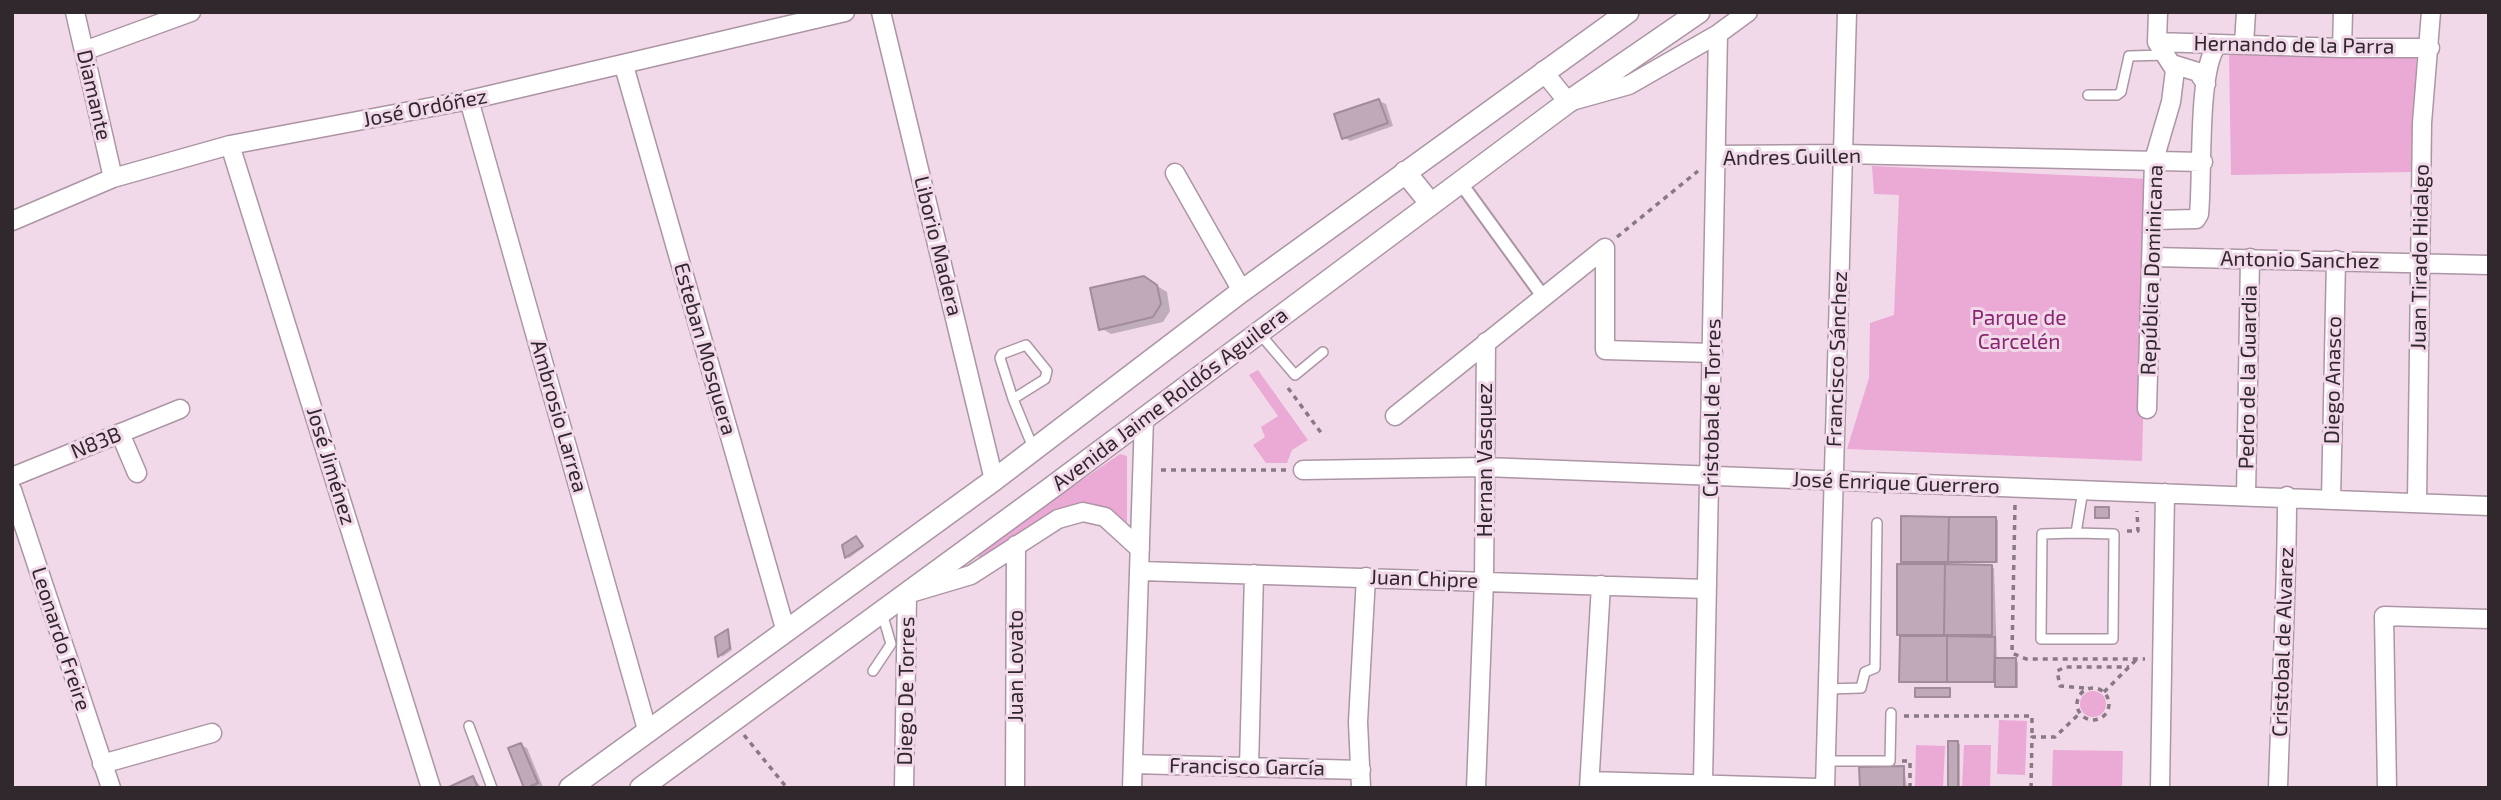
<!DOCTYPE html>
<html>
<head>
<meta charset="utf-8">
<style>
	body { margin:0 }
	#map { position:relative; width:2501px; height:800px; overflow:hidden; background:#f1d9e9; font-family:"Exo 2",sans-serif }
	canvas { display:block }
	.frame { position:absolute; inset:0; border:14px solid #30282d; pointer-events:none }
</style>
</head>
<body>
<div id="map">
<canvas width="2501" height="800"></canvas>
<div class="frame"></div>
</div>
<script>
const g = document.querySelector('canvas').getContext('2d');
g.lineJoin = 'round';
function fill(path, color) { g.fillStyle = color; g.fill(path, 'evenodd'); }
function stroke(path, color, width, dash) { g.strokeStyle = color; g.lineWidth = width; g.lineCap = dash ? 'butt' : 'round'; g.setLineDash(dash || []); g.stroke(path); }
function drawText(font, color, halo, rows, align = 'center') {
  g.font = font + ' "Exo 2",sans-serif'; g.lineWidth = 6; g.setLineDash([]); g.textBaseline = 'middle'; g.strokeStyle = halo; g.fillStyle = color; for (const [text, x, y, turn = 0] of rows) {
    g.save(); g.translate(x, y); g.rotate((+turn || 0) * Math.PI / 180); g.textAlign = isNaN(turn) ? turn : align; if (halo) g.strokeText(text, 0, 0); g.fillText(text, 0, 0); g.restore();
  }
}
fill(new Path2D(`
	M2417 52 2411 172 2231 175 2229 53Z
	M1872 166 2149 179 2142 461 1847 449 1869 378 1870 323 1894 315 1899 195 1874 194Z
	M1258 370 1308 440 1292 450 1287 463H1266L1253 445 1265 437 1261 427 1278 416 1249 375Z
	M1120 454 1127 456V524L1108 509 1085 505 982 560 975 553Z
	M2080 704a13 13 0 1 1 26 0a13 13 0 1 1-26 0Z
	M1999 720 2027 721 2025 775 1997 774Z
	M1916 745 1945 746 1943 788H1915Z
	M1964 745H1991L1990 788H1962Z
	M2053 750 2123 751 2122 788H2052Z`), '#eba9d6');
fill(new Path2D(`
	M1379 101 1386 104 1393 126 1350 141 1344 137Z
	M1154 284 1167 292 1170 311 1163 322 1111 334 1101 328Z
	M1995 519 1998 520V563L1903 561Z
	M856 538 864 547 849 558 847 556Z
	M1899 566 1994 568 1997 660 2018 662V688H1999L1996 683 1901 681Z
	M728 631 732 650 722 657 717 638Z
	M1957 742 1960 744V788H1949Z
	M521 745 527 748 543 787 526 788Z
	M1904 768 1907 788H1862Z
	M473 778 482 788H451Z`), '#0003');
const building = new Path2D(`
	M1379 99 1388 123 1342 139 1334 114Z
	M1144 276 1157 285 1161 304 1153 317 1099 330 1090 288Z
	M2095 507H2109V518H2095Z
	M1901 516 1949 517 1948 562H1901Z
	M1949 517H1996V562H1948Z
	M856 536 863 546 845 558 842 545Z
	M1897 564H1945L1944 635H1897Z
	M1945 564 1992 565V635H1944Z
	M728 629 730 648 718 657 715 637Z
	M1900 636H1947V682H1899Z
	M1947 636 1995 637 1994 682H1947Z
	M1995 658H2016V687H1995Z
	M1915 688H1950V697H1915Z
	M1948 741H1958V788H1948Z
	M521 743 538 783 527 788H524L508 748Z
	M1904 766V788H1860L1859 767Z
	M473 776 478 788H450L449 787Z`);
fill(building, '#c0a9b8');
stroke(building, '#a28c9b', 2);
const service = new Path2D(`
	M2088 95H2117L2121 92 2129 56 2166 55
	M1260 334 1295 375 1323 352
	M1013 399 1000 358 1002 354 1026 345 1047 371 1045 379 1013 399 1034 450
	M2076 533 2114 534 2113 639H2041L2042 534Z
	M2076 533 2083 490
	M873 671 891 644 882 613
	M1827 689 1861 688 1865 672 1875 668 1877 523
	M469 726 492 788
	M1825 761H1890L1891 713`);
const pedestrian = new Path2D(`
	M1460 182 1542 295`);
const minor = new Path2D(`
	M75 12 113 178
	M881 12 994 480
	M2157 42 2342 48H2430
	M2244 44 2246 12
	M2342 48 2343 12
	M84 51 191 12
	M2172 64 2198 72 2206 84
	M624 66 786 632
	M1543 71 1568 102 1629 85 1718 34 1748 12
	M469 100 648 733
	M230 145 431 788
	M1717 155 1843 154 2203 162
	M1175 173 1242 291
	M2153 220 2196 219 2199 214C2203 176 2197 71 2217 45
	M12 221 113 178 230 145 469 100 845 12
	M1605 248V350L1713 353
	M2153 257 2489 265
	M2147 409 2154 160 2171 102 2175 70 2157 42 2158 12
	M1395 416 1605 248
	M120 433 137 473
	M1303 470 1485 467 2489 506
	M12 477 180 409
	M12 490 111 788
	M2246 496 2250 258
	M2331 500 2336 260
	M2417 503 2422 123 2431 12
	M1141 571 1706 589
	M102 764 212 733
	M1133 764 1361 770
	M1249 767 1254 574
	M1590 781 1818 788
	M1703 782 1718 34
	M904 788 907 594 971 575 1058 519 1083 512 1105 517 1140 549
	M1015 788 1016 545
	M1132 788 1144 418
	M1361 788 1358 722 1366 577
	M1476 788 1484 581 1486 342
	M1589 788 1601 585
	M1825 788 1847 12
	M2160 788 2165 493
	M2278 788C2281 690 2287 593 2287 496
	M2387 788 2384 616 2489 619`);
const tertiary = new Path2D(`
	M1405 172 1431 204
	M570 788 994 480 1242 291 1628 12
	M641 788 1051 488 1568 102 1699 12`);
stroke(service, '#ac95a4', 12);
stroke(pedestrian, '#ac95a4', 16);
stroke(minor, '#ac95a4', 21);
stroke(tertiary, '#ac95a4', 24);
stroke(new Path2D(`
	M1617 237 1698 171
	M1288 388 1322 434
	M1161 470H1287
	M2015 505 2012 653 2026 659H2145
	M2127 531H2138L2137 511
	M2077 704a16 16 0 1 1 32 0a16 16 0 1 1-32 0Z
	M2084 688 2060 686 2057 671 2065 667H2129
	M2104 692 2137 659
	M1904 716H2032V737
	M744 735 787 788
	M1902 761H1910V788
	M2031 788 2032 737H2055L2080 713`), '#887983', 3.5, [5, 5]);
stroke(service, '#fff', 9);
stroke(pedestrian, '#fff', 12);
stroke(minor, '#fff', 18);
stroke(tertiary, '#fff', 21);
drawText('21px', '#30282d', '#f1d9e9', [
	["Hernando de la Parra",2294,45,1],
	["Diamante",94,95,77],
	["José Ordóñez",425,108,-11],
	["Andres Guillen",1792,157,-1],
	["Liborio Madera",938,246,76],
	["Juan Tirado Hidalgo",2420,257,-89],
	["Antonio Sanchez",2300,260,1],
	["República Dominicana",2152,270,-88],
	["Esteban Mosquera",705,349,74],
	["Francisco Sánchez",1837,359,-88],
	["Pedro de la Guardia",2248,377,-89],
	["Diego Anasco",2333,380,-89],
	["Avenida Jaime Roldós Aguilera",1170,399,-37],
	["Cristobal de Torres",1712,408,-89],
	["Ambrosio Larrea",559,416,74],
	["N83B",96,443,-22],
	["Hernan Vasquez",1485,460,-90],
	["José Jiménez",331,466,73],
	["José Enrique Guerrero",1896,483,2],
	["Juan Chipre",1424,579,2],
	["Leonardo Freire",61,639,72],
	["Cristobal de Alvarez",2283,642,-88],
	["Juan Lovato",1016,666,-90],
	["Diego De Torres",906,691,-89],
	["Francisco García",1247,767,1]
]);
drawText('21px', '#892672', '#f1d9e9', [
	["Parque de",2019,318],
	["Carcelén",2019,342]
]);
</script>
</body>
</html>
